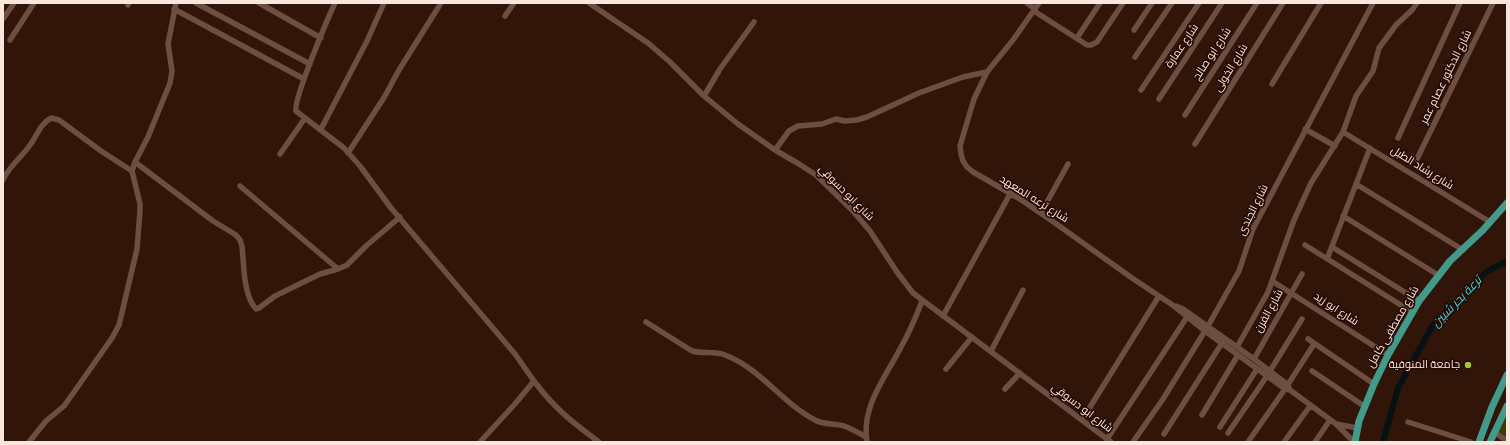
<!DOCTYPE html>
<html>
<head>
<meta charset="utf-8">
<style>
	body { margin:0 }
	#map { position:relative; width:1510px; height:445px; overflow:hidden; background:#311509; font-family:"PT Sans Narrow",sans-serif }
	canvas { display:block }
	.frame { position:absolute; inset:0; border:4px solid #fbe6de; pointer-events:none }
</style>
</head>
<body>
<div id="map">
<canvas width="1510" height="445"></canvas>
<div class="frame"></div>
</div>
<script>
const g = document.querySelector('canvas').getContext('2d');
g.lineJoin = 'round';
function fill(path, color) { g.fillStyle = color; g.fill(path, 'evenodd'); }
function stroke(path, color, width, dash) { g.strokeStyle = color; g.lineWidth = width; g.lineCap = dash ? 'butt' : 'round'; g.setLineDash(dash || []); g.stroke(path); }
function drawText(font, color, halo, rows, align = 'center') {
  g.font = font + ' "PT Sans Narrow",Cairo,sans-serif'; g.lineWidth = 3.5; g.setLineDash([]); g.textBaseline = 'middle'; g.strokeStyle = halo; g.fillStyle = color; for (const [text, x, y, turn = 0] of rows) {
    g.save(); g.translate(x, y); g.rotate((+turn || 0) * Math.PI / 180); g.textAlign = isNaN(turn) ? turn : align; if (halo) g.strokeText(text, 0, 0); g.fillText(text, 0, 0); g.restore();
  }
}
fill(new Path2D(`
	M1507 411V441L1494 432Z`), '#3d3f04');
stroke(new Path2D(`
	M1383 442 1398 388 1433 325 1486 272 1507 261`), '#061113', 6);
stroke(new Path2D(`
	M196 3 310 64
	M259 3 321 38
	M335 3C328 18 293 100 296 111L344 148 360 166 391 208 515 354 534 381 514 405 480 442
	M589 3 648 43 670 62 704 96 738 124 775 150 799 164 816 175 852 210 870 231 897 272 913 293 1111 442
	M1027 3 1035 9
	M128 5 129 3
	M174 9 304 79
	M1034 11 1087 45H1091L1097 42 1123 3
	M505 16 514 3
	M3 19 14 3
	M1134 30 1152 3
	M1077 38 1100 3
	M10 40 34 3
	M1135 57 1172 3
	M987 72 974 99 960 146 961 154 963 161 967 167 973 172 1020 199 1055 223 1132 278 1174 306 1205 331 1285 389 1290 390 1336 424 1354 442
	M1272 84 1321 3
	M1141 90 1199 3
	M704 96 720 69 754 22
	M1159 99 1222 3
	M1185 115 1257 3
	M321 129 367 41 384 3
	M1305 129 1335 146
	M1343 132 1490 222
	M1398 138 1460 3
	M1195 144 1283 3
	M775 150 789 131 798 126 822 124 836 119 845 121 857 120 867 117 919 93 963 77 987 72 1013 40 1039 3
	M348 153 385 96 399 70 441 3
	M280 154 305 118
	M1417 159 1493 3
	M135 162 213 221 236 235 240 240 242 246C244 264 243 295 256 309L259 308 275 296 320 274 338 269 347 265 366 246 400 217
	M3 180C9 166 22 157 30 145 37 136 40 124 51 118L59 120 101 151 132 171
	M1356 184 1463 250
	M240 186 338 269
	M1041 213 1068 164
	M1343 216 1438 275
	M1305 245 1412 312
	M1332 247 1419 301
	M1327 259 1370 148
	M1272 281 1388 355
	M1176 306 1183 309 1254 359 1288 385 1290 390
	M943 316 1010 194
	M646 322 692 351C703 354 715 351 725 355 760 368 782 403 815 420 824 425 834 423 844 426 852 429 859 433 866 437
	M1308 339 1374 384
	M1237 347 1268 292 1294 220 1311 183 1343 132 1356 96 1373 71 1379 48 1396 25 1412 10 1417 3
	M991 351 1023 290
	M1254 359 1302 274
	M946 369 972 337
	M1270 371 1302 319
	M1312 371 1364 406
	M534 381C554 408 572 422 599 442
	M1005 389 1020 373
	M1202 415 1238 355
	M1082 420 1159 296
	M1408 422 1471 442
	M1336 424 1357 428
	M1220 427 1257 369
	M1494 432 1507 441
	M1228 433 1267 376
	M1164 434 1222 343
	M1107 439 1187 317
	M29 442 46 421 64 406 74 392 112 338 119 325 137 249 140 211V204L132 171 135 162 148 137 170 83 172 71 168 44 176 3
	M867 442C861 407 885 378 900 349 909 333 916 317 922 301
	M1133 442 1163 399 1208 326 1239 271 1253 229 1373 3
	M1248 442 1285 389 1314 344
	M1284 442 1310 406
	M1315 442 1330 420`), '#6f4e42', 5.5);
stroke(new Path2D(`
	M1355 442 1359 421 1374 384 1388 355 1419 301 1450 261 1483 230 1507 203
	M1479 442 1492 407 1507 375
	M1490 442 1507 406`), '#429a8a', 7);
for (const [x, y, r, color] of [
	[1468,365,4,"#a3c926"]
]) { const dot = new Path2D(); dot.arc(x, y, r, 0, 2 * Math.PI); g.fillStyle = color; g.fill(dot); stroke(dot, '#260b03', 1.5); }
drawText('11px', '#fbe6de', '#260b03', [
	["شارع عمارة",1182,46,-56],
	["شارع ابو صالح",1212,54,-57],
	["شارع الخولى",1231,68,-58],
	["شارع الدكتور عصام عمر",1446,77,-64],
	["شارع رشاد الطبل",1422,168,32],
	["شارع ابو دسوقي",846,193,45],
	["شارع ترعه المعهد",1034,199,32],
	["شارع الجندى",1253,210,-64],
	["شارع ابو زيد",1336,309,33],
	["شارع الفرن",1269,311,-61],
	["شارع مصطفى كامل",1393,327,-60],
	["شارع ابو دسوقي",1082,408,37]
]);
drawText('11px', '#fbe6de', '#260b03', [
	["جامعة المنوفية",1460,365]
], 'right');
drawText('italic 12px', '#44d5e2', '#260b03', [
	["ترعة بحر شبين",1457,302,-46]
]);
</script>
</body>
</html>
